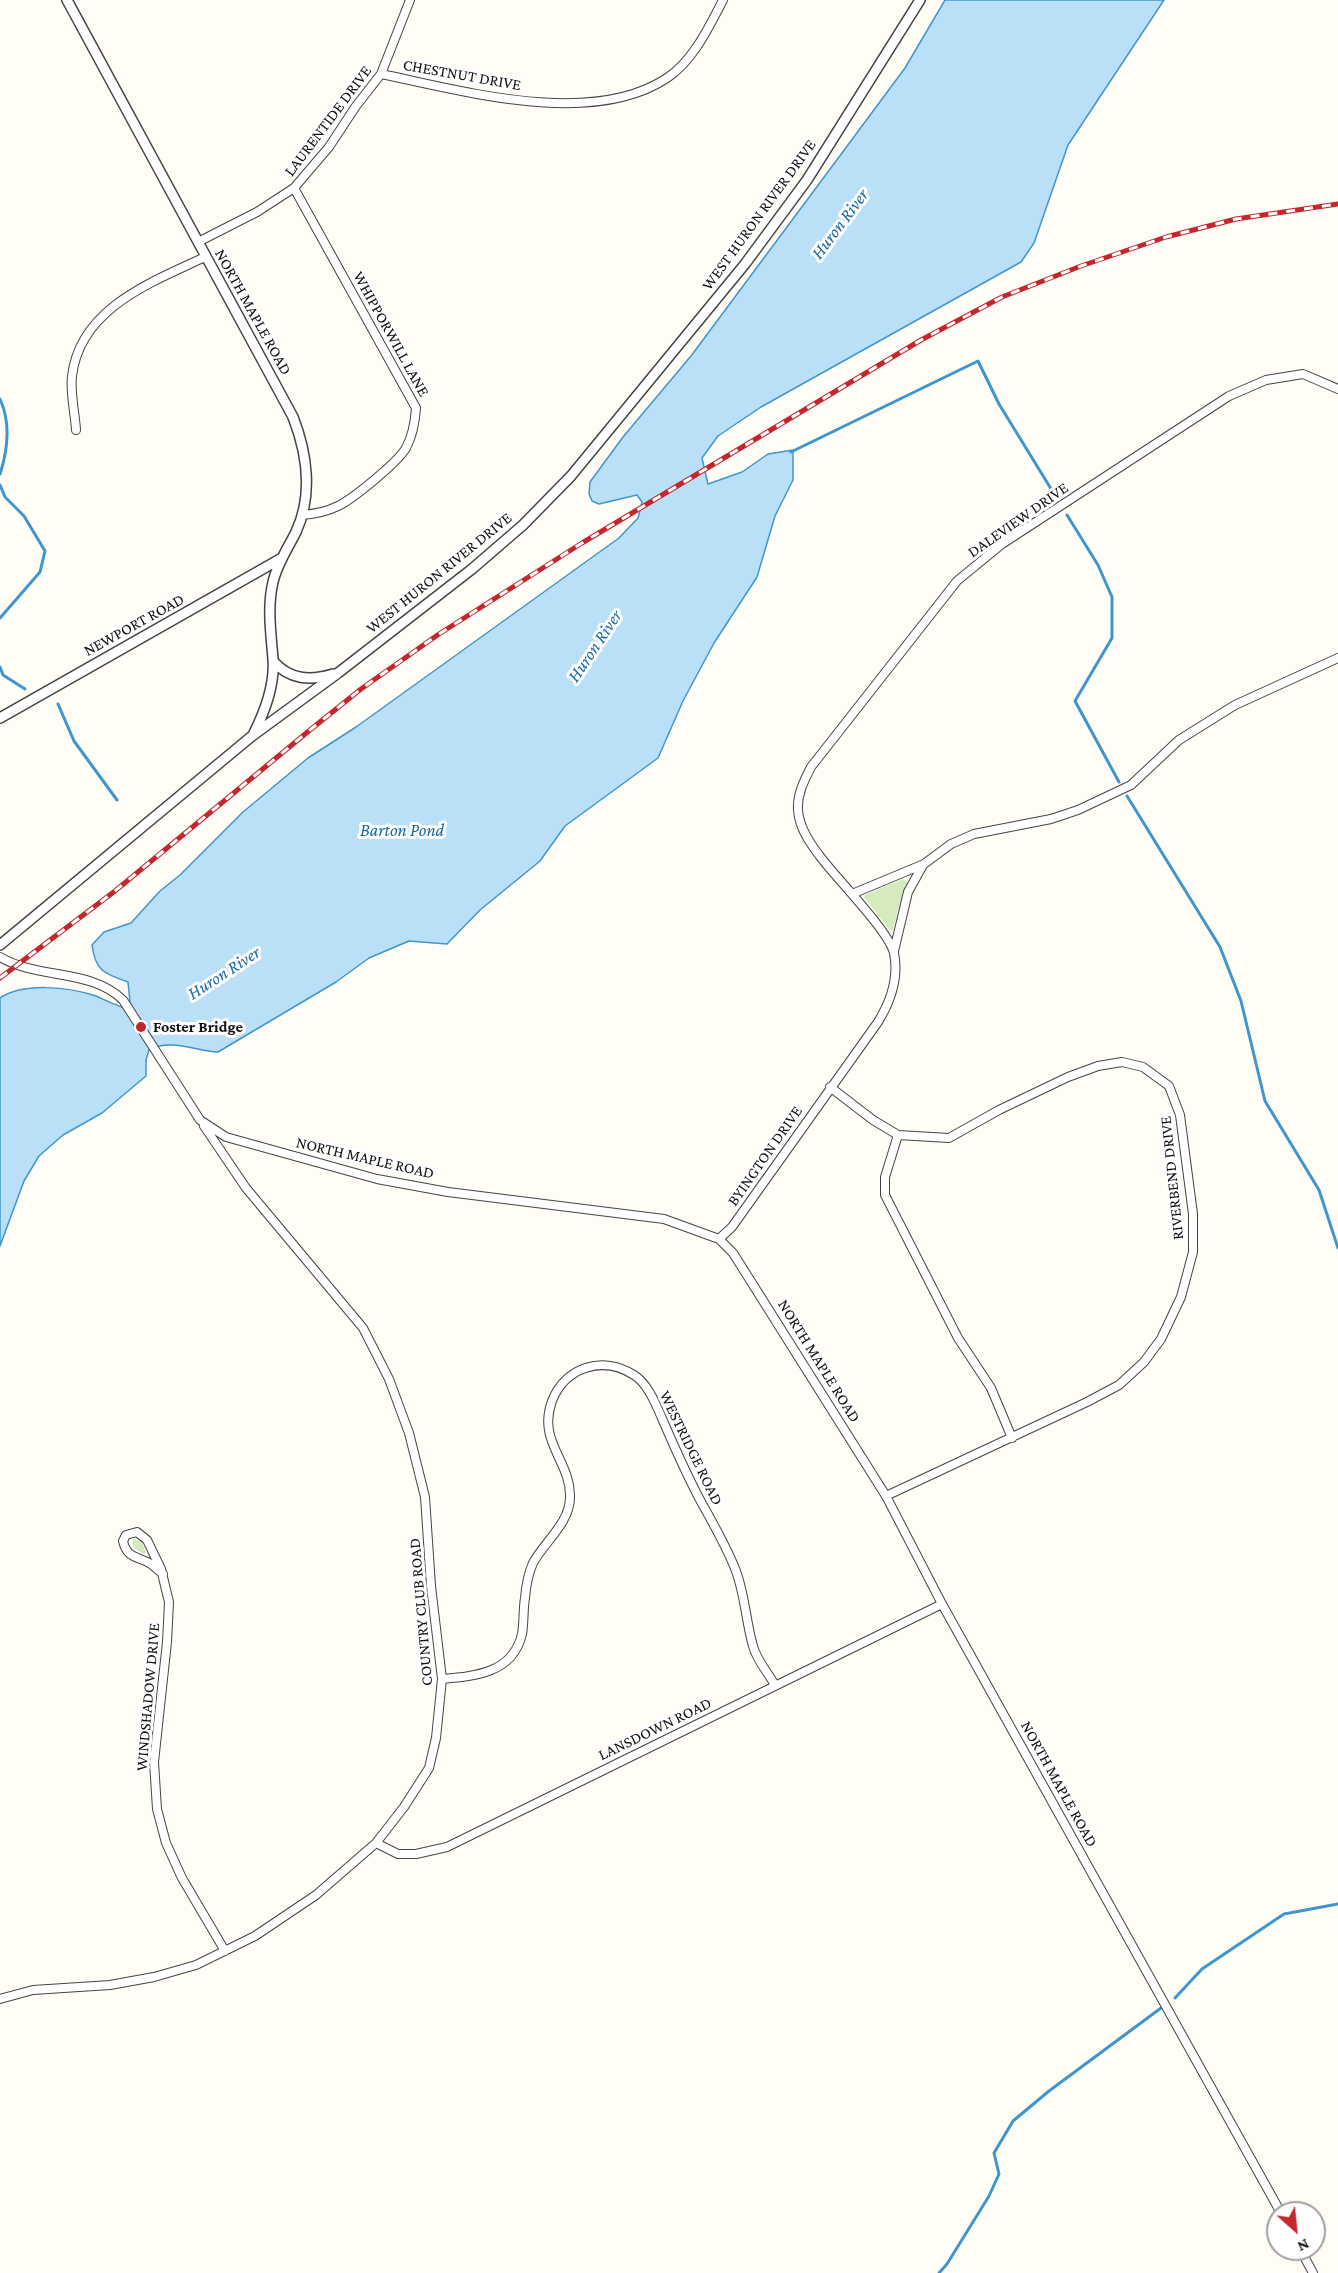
<!DOCTYPE html>
<html>
<head>
<meta charset="utf-8">
<style>
	body { margin:0 }
	#map { position:relative; width:1338px; height:2273px; overflow:hidden; background:#fffdf5; font-family:"Crimson Pro",serif }
	canvas { display:block }
	.north { position:absolute; left:1266px; top:2201px; width:60px; height:60px; box-sizing:border-box; background:#fff; border:2px solid #a0a0a0; border-radius:50%; rotate:153deg; font-size:16px; font-weight:700; line-height:24px; text-align:center; color:#111 }
	.north::after { content:''; display:block; margin:auto; width:21px; height:27px; background:#c4262e; clip-path:polygon(50% 0,100% 100%,50% 72%,0 100%) }
</style>
</head>
<body>
<div id="map">
<canvas width="1338" height="2273"></canvas>
<div class="north">N</div>
</div>
<script>
const g = document.querySelector('canvas').getContext('2d');
g.lineJoin = 'round';
function fill(path, color) { g.fillStyle = color; g.fill(path, 'evenodd'); }
function stroke(path, color, width, dash) { g.strokeStyle = color; g.lineWidth = width; g.lineCap = dash ? 'butt' : 'round'; g.setLineDash(dash || []); g.stroke(path); }
function drawText(font, color, halo, rows, align = 'center') {
  g.font = font + ' "Crimson Pro",serif'; g.lineWidth = 6; g.setLineDash([]); g.textBaseline = 'middle'; g.strokeStyle = halo; g.fillStyle = color; for (const [text, x, y, turn = 0] of rows) {
    g.save(); g.translate(x, y); g.rotate((+turn || 0) * Math.PI / 180); g.textAlign = isNaN(turn) ? turn : align; if (halo) g.strokeText(text, 0, 0); g.fillText(text, 0, 0); g.restore();
  }
}
fill(new Path2D(`
	M903 879 908 883 899 906 893 930 890 931 864 897 865 895Z
	M134 1538 142 1542 146 1553 143 1554 134 1548 132 1542Z`), '#d5ebbd');
const water = new Path2D(`
	M945 0H1164L1068 145 1034 243 1021 262 761 407 718 436 702 458 708 484 742 472 768 454 793 450V480L775 516 757 577 714 643 683 701 658 758 565 826 540 861 480 910 447 944 409 941 369 958 336 982 218 1052C195 1051 171 1038 149 1050L146 1060V1076L102 1113 63 1135 39 1156 24 1181 0 1246V998C24 982 69 987 96 996 105 1000 113 1004 122 1007L130 1002 128 982C105 974 95 971 92 945L104 932 131 923 160 891 180 875 243 812 308 758 356 727 619 538 638 518 642 502 637 495 599 504 592 501 589 494 590 482 623 437 691 356 839 157 905 68Z`);
fill(water, '#b9e0f7');
stroke(water, '#3f96cf', 1.5);
stroke(new Path2D(`
	M0 399C11 423 8 449 0 474
	M791 452 978 361 999 404 1056 497
	M0 485 5 497 24 516 45 551 40 572 0 618
	M1067 515 1098 565 1112 597V638L1075 701 1119 782
	M0 667 3 675 25 689
	M58 704 74 741 117 800
	M1127 796 1220 947 1241 1001 1265 1101 1319 1190 1338 1248
	M1175 1998 1202 1969 1284 1914 1338 1904
	M939 2273 947 2264 989 2196 999 2174 994 2153 1013 2121 1049 2091 1161 2008`), '#3f96cf', 3);
const minor = new Path2D(`
	M381 74C463 91 592 128 667 78 693 61 709 27 723 0
	M294 188 416 408C415 423 413 435 406 448 398 462 353 499 338 506 326 512 315 514 302 515
	M198 242 257 212 294 188 329 147 356 106 381 74 410 0
	M76 430C75 413 70 393 72 376 80 308 152 282 205 257
	M852 894 924 864 951 844 974 834 1051 819 1078 810 1131 785 1179 740 1235 705 1338 658
	M894 951 908 892 923 865
	M0 957C39 980 90 968 123 1000L200 1120 226 1137 377 1179 448 1192 664 1219 719 1239 733 1253 886 1496 942 1604 1281 2213
	M830 1087 873 1120 898 1135 949 1138 999 1110 1068 1077 1098 1066 1122 1062 1143 1067 1169 1086 1180 1115 1193 1214V1252L1181 1297 1161 1339 1144 1362 1119 1385 1087 1402 886 1496
	M898 1135 885 1177V1195L958 1338 991 1388 1012 1438
	M719 1239 732 1227 878 1022C891 1001 899 978 894 953 889 931 834 876 819 855 809 842 799 827 798 810 797 794 804 781 811 767L957 581 1002 544 1229 396 1266 380 1303 374 1338 389
	M163 1574C159 1571 155 1567 151 1564 138 1556 127 1559 123 1541L126 1535 137 1532 147 1540 161 1569 169 1602 167 1642 154 1762 157 1809 166 1843 182 1878 225 1951
	M442 1679C476 1676 513 1673 522 1634 524 1623 523 1610 525 1598 526 1586 528 1574 533 1563 545 1541 570 1523 570 1497 571 1461 537 1442 552 1401 565 1367 603 1355 634 1375 647 1383 655 1402 661 1416 673 1444 685 1471 699 1498 712 1522 726 1545 736 1571 745 1595 746 1622 753 1646 756 1659 768 1673 775 1685
	M376 1843 398 1854H416L447 1847 942 1604
	M0 1999 33 1990 110 1985 154 1977 196 1965 255 1936 316 1895 376 1843 404 1807 429 1768 436 1738 442 1679 431 1586 425 1497 409 1433 389 1379 363 1328 246 1188 204 1126
	M1300 2249 1313 2273`);
const tertiary = new Path2D(`
	M67 0 293 417C307 453 313 495 296 532 288 548 277 564 273 582 267 607 271 634 273 659 275 685 265 711 254 733
	M273 661C290 680 310 681 333 674
	M0 718 282 558
	M0 945 252 736 338 673 472 569 523 525 571 476 745 264 807 180 920 0`);
stroke(minor, '#444', 10);
stroke(tertiary, '#444', 12);
stroke(minor, '#fff', 8);
stroke(tertiary, '#fff', 9);
const rail = new Path2D(`
	M0 978 115 891 310 730 361 689 439 634 582 543 921 340 1002 297 1081 266 1166 237 1236 219 1338 204`);
stroke(rail, '#c4262e', 5);
stroke(rail, '#fff', 3, [9]);
for (const [x, y, r, color] of [
	[141,1027,6,"#c4262e"]
]) { const dot = new Path2D(); dot.arc(x, y, r, 0, 2 * Math.PI); g.fillStyle = color; g.fill(dot); stroke(dot, '#fff', 2); }
drawText('16px', '#111', '#fff', [
	["CHESTNUT DRIVE",462,75,10],
	["LAURENTIDE DRIVE",328,121,-53],
	["WEST HURON RIVER DRIVE",759,215,-54],
	["NORTH MAPLE ROAD",253,312,61],
	["WHIPPORWILL LANE",391,334,61],
	["DALEVIEW DRIVE",1018,520,-35],
	["WEST HURON RIVER DRIVE",439,573,-39],
	["NEWPORT ROAD",134,625,-29],
	["BYINGTON DRIVE",765,1156,-55],
	["NORTH MAPLE ROAD",365,1158,13],
	["RIVERBEND DRIVE",1172,1178,-96],
	["NORTH MAPLE ROAD",819,1361,58],
	["WESTRIDGE ROAD",691,1448,64],
	["COUNTRY CLUB ROAD",421,1612,-95],
	["WINDSHADOW DRIVE",148,1697,-85],
	["LANSDOWN ROAD",655,1729,-26],
	["NORTH MAPLE ROAD",1059,1784,61]
]);
drawText('bold 16px', '#111', '#fff', [
	["Foster Bridge",153,1027]
], 'left');
drawText('italic 18px', '#1768a6', '#fff', [
	["Huron River",840,224,-53],
	["Huron River",595,646,-56],
	["Barton Pond",402,830],
	["Huron River",224,973,-33]
]);
</script>
</body>
</html>
